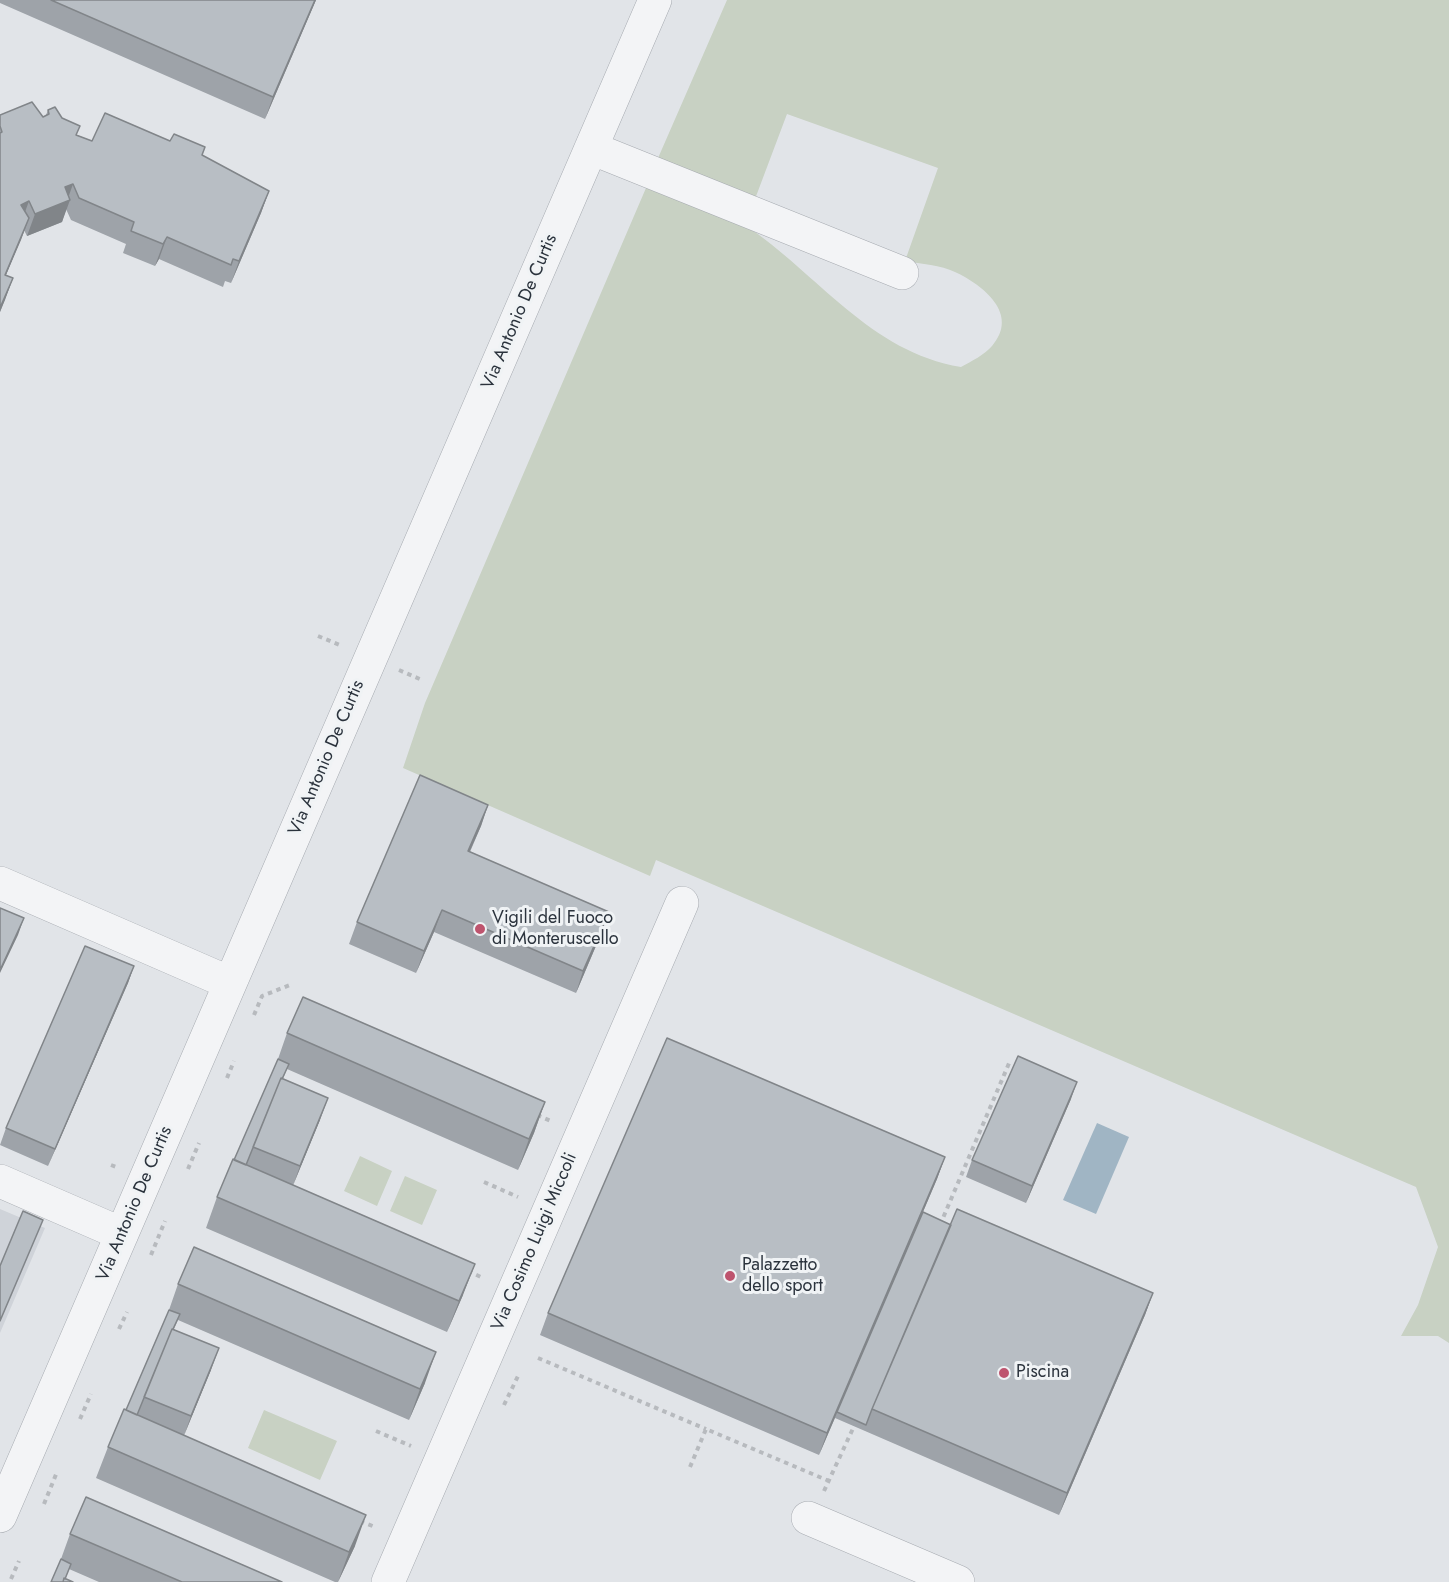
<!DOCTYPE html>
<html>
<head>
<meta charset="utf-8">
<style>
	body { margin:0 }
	canvas { display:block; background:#e1e4e8 }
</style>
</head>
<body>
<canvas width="1449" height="1582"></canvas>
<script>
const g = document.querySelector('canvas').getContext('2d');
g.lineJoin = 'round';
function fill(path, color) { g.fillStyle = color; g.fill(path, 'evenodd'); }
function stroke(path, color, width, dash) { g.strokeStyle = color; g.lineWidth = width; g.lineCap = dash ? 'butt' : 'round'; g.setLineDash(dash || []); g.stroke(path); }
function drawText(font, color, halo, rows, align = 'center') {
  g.font = font + ' Jost,sans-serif'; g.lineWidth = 6; g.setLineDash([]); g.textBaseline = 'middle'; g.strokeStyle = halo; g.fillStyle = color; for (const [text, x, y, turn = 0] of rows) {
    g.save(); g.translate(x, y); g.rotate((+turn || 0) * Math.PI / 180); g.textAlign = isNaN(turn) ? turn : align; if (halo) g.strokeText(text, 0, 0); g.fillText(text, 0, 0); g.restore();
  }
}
fill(new Path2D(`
	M0 1209 45 1228 0 1333Z`), '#cfd3d9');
fill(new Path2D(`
	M727 0H1449V1343L1438 1336H1401L1418 1305 1438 1247 1416 1187 656 860 650 876 403 768 425 703 649 181C677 194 720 208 745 225 818 274 870 352 961 367 972 361 984 355 992 346 1020 314 983 285 955 272 941 265 921 264 905 261L938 168 787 114 755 199 655 165Z
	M360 1156 392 1171 377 1206 344 1191Z
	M405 1176 437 1190 422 1225 390 1211Z
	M264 1410 337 1441 320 1480 248 1448Z`), '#c8d1c3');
fill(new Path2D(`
	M1097 1123 1129 1137 1096 1214 1063 1200Z`), '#a0b5c4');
const minor = new Path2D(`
	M591 148 902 273
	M0 883 230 983
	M0 1181 122 1234
	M0 1516 655 0
	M808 1518 958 1582
	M388 1582 682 903`);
stroke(minor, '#a7abb1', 34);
stroke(new Path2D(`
	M318 636 342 646
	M399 670 422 680
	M254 1015 262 996 290 985
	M227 1078 234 1061
	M537 1115 551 1121
	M111 1165 119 1168
	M188 1169 199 1143
	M484 1182 518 1197
	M940 1225 1010 1061
	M151 1255 165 1221
	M468 1271 483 1278
	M119 1329 127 1312
	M538 1358 706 1429
	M504 1405 519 1374
	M80 1419 91 1394
	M376 1431 411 1446
	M690 1467 706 1429 829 1481
	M824 1491 856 1422
	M44 1504 57 1472
	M360 1521 375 1527
	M11 1579 19 1561`), '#b7babe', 4, [4.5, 4.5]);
stroke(minor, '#f3f4f6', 33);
fill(new Path2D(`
	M0 0H316L265 119 0 3Z
	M48 110 62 118 77 135 92 141H170L205 147 202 155 269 191 261 213 231 283 225 281 223 287 159 259 155 266 123 253 126 244 71 220 66 209 62 222 27 236 24 230 6 275 13 278 0 312V115L43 117 46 115Z
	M488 805 481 826 470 852 601 934 576 993 434 932 416 973 349 944 357 922Z
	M134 966 128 983 48 1166 0 1145 6 1128Z
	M287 1033 545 1102 534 1133 518 1170 287 1069 283 1079 320 1120 293 1185 463 1295 447 1332 206 1228 217 1197 234 1160 278 1059Z
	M1071 1099 1026 1203 966 1177 972 1160Z
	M945 1157 937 1179 923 1212 951 1225 1153 1293 1145 1315 1059 1515 835 1418 819 1455 540 1335 548 1313Z
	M178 1284 425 1383 409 1420 178 1320 174 1329 211 1370 184 1435 355 1546 338 1582H335L96 1478 108 1447 126 1410 169 1310Z
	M70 1534 282 1582H99L69 1569 65 1579 51 1582 61 1559Z`), '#9ea3a9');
fill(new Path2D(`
	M315 0H316L265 119 273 97Z
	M73 184 67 201 70 200 62 222 27 236 35 214 65 187Z
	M269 191 261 213 231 283 239 261Z
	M29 201 21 223V205Z
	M29 218 21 240 0 289 5 275Z
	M167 237 159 259 155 266 163 244Z
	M13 278 5 300 0 312V308Z
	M488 805 481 826 460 873 468 851Z
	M442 910 434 932 416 973 424 951Z
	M609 912 601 934 576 993 583 971Z
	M24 918 18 935 0 973V969Z
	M134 966 128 983 48 1166 55 1149Z
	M1077 1082 1071 1099 1026 1203 1032 1186Z
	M328 1098 320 1120 292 1188 300 1166Z
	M545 1102 534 1133 518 1170 529 1139Z
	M945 1157 937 1179 819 1455 827 1433Z
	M475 1264 463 1295 447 1332 459 1301Z
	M1153 1293 1145 1315 1059 1515 1067 1493Z
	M219 1348 211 1370 183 1438 191 1416Z
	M436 1352 425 1383 409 1420 420 1389Z
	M366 1515 355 1546 338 1582 349 1552Z`), '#818589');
const building = new Path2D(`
	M51 0H315L273 97Z
	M32 102 43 117 49 114 48 110 55 107 62 118 80 126 76 135 92 141 105 113 170 141 174 134 205 147 202 155 269 191 239 261 233 259 231 265 167 237 163 244 131 231 134 222 79 198 73 184 65 187 70 200 35 214 29 201 21 205 29 218 5 275 13 278 0 308V133L2 132 0 126V115Z
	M420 775 488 805 468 851 609 912 583 971 442 910 424 951 357 922Z
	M0 908 24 918 1 968H0Z
	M85 946 134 966 55 1149 6 1128Z
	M303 997 545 1102 529 1139 287 1033Z
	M667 1038 945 1157 827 1433 548 1313Z
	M1018 1056 1077 1082 1032 1186 972 1160Z
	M278 1059 289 1064 282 1079 281 1078 246 1165 234 1160Z
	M281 1078 328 1098 300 1166 253 1147Z
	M233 1159 475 1264 459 1301 217 1197Z
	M957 1209 1153 1293 1067 1493 872 1409Z
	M23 1211 43 1220 0 1321V1266Z
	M923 1212 951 1225 872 1409 866 1425 837 1412Z
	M194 1247 436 1352 420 1389 178 1284Z
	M169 1310 180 1314 173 1329H172L137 1415 126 1410Z
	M172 1329 219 1348 191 1416 144 1397Z
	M124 1409 366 1515 349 1552 108 1447Z
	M86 1497 282 1582H182L70 1534Z
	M61 1559 71 1564 65 1579 64 1578 63 1582H51Z
	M64 1578 73 1582H63Z`);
fill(building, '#b8bec4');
stroke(building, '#818589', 1.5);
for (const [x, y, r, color] of [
	[480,929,6,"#be546e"],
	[730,1276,6,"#be546e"],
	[1004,1373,6,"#be546e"]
]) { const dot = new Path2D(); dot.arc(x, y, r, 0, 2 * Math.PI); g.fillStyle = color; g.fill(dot); stroke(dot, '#f0f3f5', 2); }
drawText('18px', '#2b333d', '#f0f3f5', [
	["Via Antonio De Curtis",520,312,-67],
	["Via Antonio De Curtis",327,758,-67],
	["Via Antonio De Curtis",135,1204,-67],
	["Via Cosimo Luigi Miccoli",535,1242,-67]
]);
drawText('18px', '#2b333d', '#f0f3f5', [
	["Vigili del Fuoco",492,919],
	["di Monteruscello",492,940],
	["Palazzetto",742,1266],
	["dello sport",742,1287],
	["Piscina",1016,1373]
], 'left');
</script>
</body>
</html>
